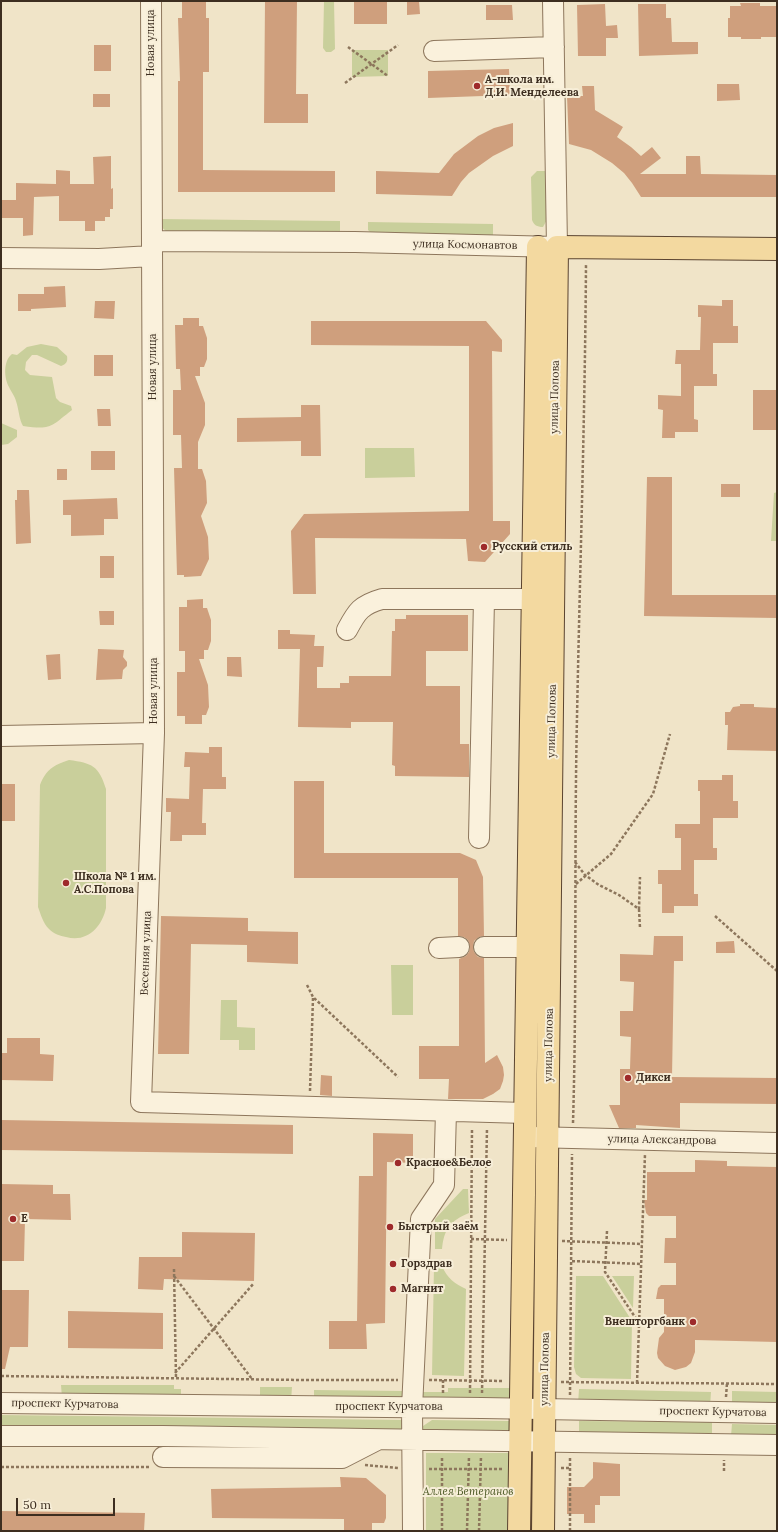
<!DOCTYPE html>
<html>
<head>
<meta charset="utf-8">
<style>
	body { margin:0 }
	#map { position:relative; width:778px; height:1532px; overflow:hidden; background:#f0e4c8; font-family:Lora,serif }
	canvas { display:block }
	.frame { position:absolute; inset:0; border:2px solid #3d2e20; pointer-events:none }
	.scale { position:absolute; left:16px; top:1498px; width:99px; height:18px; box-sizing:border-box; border:2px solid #3d2e20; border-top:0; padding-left:5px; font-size:12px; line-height:14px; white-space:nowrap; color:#3d2e20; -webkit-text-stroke:3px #f7eed8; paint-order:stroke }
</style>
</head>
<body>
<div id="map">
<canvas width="778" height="1532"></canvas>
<div class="frame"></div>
<div class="scale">50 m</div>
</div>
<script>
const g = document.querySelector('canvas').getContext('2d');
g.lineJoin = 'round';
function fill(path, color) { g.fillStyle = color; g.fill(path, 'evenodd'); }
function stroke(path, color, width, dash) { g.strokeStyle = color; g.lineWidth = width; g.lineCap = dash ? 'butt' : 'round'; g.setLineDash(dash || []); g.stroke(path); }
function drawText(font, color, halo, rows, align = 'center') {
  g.font = font + ' Lora,serif'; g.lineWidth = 4; g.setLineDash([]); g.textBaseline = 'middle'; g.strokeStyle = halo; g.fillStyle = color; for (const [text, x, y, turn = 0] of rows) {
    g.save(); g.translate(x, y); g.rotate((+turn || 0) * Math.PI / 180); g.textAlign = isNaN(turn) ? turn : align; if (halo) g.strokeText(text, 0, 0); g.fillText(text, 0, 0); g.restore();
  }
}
fill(new Path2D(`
	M324 1H334L335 49 331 52H326L323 48Z
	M352 50H388V76L352 77Z
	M537 171H548V218L543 227C537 227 534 225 532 220L531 177Z
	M158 219 340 221V233L167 232 158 224Z
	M368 222 493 224V235L371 233 368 230Z
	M41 344 57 347 67 356C68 362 66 364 61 366L37 355H32L26 362 25 370 30 375 52 377 56 398 60 402 71 406 72 410C50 427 52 430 23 426 19 419 19 410 16 401 15 396 11 392 9 387 4 378 3 361 12 354L17 355 27 347Z
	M1 423 17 430V437L8 444 1 445Z
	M365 448H414L415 477 365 478Z
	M777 492V541H771L774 493Z
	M69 760C92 763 99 766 106 789V908C102 927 87 943 66 937 60 936 54 934 49 929 43 923 41 915 38 907L40 785C46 770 53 765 69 760Z
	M391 965H413V1015H392Z
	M221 1000H237V1027L255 1028V1050H239V1040H220Z
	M463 1189H468L469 1213C450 1221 444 1229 442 1249H435V1219Z
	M434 1266H442C447 1278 455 1284 466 1289L464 1376 432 1375Z
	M576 1276H603L632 1321 631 1379 581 1378 576 1374 574 1367Z
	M612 1276H634L633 1308Z
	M61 1385H174V1389H181V1396L62 1398Z
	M260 1387H292L291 1401 260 1396Z
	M448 1388H513L510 1398 506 1400H421V1392H448Z
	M579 1389 711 1392 710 1407 578 1404Z
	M314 1390 403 1391V1402L314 1400Z
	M732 1391 777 1392V1406H732Z
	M1 1415 403 1420 404 1432 1 1427Z
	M432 1420 509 1421 513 1424V1431H423V1426Z
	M579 1421 712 1422V1435L579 1434Z
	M732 1424 777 1425V1437L731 1436Z
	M426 1453H511L510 1531H426Z`), '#c9cf9b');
fill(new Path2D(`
	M182 1H206V18H209V72H203V170L335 171V192H178V81H180L178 18H182Z
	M265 1H297L296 94H308V123H264Z
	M354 1H387V24H354Z
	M407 1H419L420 14 407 15Z
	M740 3H760V6H777V37H761V39H741V37H728V18H730V6H741Z
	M605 4 606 26 617 25 618 38H606V56H578L577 5Z
	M638 4H666V18H671L672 42H698V54L639 56Z
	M486 5H512L513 20H486Z
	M94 45H111V71H94Z
	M509 69 510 95 428 98V71Z
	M717 84H739L740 100 717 101Z
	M582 86H594L595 110 623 127 617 137 631 147 641 156 652 147 661 158 640 174H686V156H700L701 174 777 175V197H641L632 183 624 173 612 163 591 150 569 144 567 96H583Z
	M93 94H110V107H93Z
	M513 123V146L493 156 469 173 461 182 452 196 376 194V171L439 173 454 154 478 136 494 128Z
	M111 156V189L113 188V209H110V217H105V221H95V231H85V221H59V196L34 197 33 235 23 236V218H1V200H16V183L56 184V170L70 171V184H94L93 157Z
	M65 286 66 307 31 309V311H18V294H44V287Z
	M722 300H733V326H738V343H713V374H717V386H694V419L698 420V432H675V438H662L663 410 658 409V395L681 396V364H675L676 350H700L701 317H698V305L722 306Z
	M95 301H115L114 319 94 318Z
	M183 318H199V326H203L207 338V359L204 367H200V376H195L205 403V425L198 442V469H202L206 481 207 503 201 516 208 537 209 559 201 576 184 577V575H177L174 468H182L181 435H173V390H181L180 369H176L175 325H183Z
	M311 321H486L502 340V352L492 351 493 521H510V534L485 562 468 561 466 539 315 538 316 594H293L291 531 304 514 469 511V346L311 345Z
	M94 355H113V376H94Z
	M753 390H777V430H753Z
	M301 405H320L321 456H301V441L237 442V418L301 417Z
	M97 409H110L111 426H98Z
	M91 451H115V470H91Z
	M57 469H67V480H57Z
	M647 477H672V595H777V618L644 616Z
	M721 484H740V497H721Z
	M17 490H29L31 543 16 544 15 500H17Z
	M117 498 118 519H104V535L71 536V515H63V500Z
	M100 556H114V578H100Z
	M203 599V608H207L211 620V641L208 650H204V659H199L208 685 209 707 206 715H202V724H185V716H177V672H185V651H179V607H187V600Z
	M99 611H114V625H100Z
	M406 615H468V651H426V686H460V744H469V777L395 776V766L392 765 393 722H351V728L298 727 300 649H278V630H290V634L315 635 314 646H324L323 667H317V688H340V683H349V676H391L392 631H395V619H406Z
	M98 649 124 650 123 657 127 662V666L123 670 122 679 96 680Z
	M60 654 61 679 48 680 46 655Z
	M227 657H241L242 677 227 676Z
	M740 704H754V707L777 708V751L727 750 728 725H725V712H730L733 707 740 706Z
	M209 747H222V777H226V789H203L202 823H206V835H182V841H170L171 812H166V798L189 799 190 767H184L185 752 209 753Z
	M722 775H733V801H738V818H713V848H717V860H694V894H698V906H674V913H662V884H658V870H681V838H675V824H700V791H698V780H722Z
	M294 781H324V853H460L476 860 483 877 484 936 479 937 474 941 473 947 474 952 478 957 484 958 485 1063 497 1055 503 1067 504 1075 503 1081 500 1089 493 1094 483 1099H448L449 1079H419V1046H459V959L466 956 469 952 470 947 468 940 464 937 458 936V878H294Z
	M1 784H15V821H1Z
	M161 916 248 918V931L298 932V964L247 962V945L191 944 189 1054H158Z
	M654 936H683V961H674L672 1077 777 1078V1104L680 1103V1128L636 1125V1128H619L609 1105H620V1069H630L631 1037 620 1036V1011H633L634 982 620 981V954L653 955Z
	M734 941 735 953H716V942Z
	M7 1038H40V1054L54 1055 53 1081 1 1080V1053H7Z
	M321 1075 332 1076V1096L320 1095Z
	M1 1120 293 1125V1154L1 1150Z
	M373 1133 413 1134V1163L387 1162 385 1323 366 1324 367 1349H329V1321H357L359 1176H373Z
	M695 1160 727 1161V1166L777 1167V1342L695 1340V1352L691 1363 686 1367 675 1370 665 1366 658 1358 657 1353 659 1338 664 1332V1299H656L658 1288 661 1285H676V1263H664L665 1238H676V1216H649L646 1213 644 1200H647V1172H695Z
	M1 1184 53 1185V1194H70L71 1220 25 1219 24 1261H1Z
	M182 1232 255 1233 254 1281 164 1279 163 1290 138 1289 139 1257H182Z
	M1 1290H29L28 1347H10L5 1369H1Z
	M68 1311 163 1313V1349L68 1348Z
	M593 1462 620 1464V1496H600V1505H595V1523H584V1514H567V1487H584L593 1478Z
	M340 1477 366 1478 386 1495V1518L384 1523H372V1531H344V1519L212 1518 211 1489 341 1487Z
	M1 1511 145 1513 144 1531H1Z`), '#cf9f7d');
const minor = new Path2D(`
	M151 1 154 733 141 1102 525 1113
	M434 51 554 47
	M152 241 355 242 557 247 553 1
	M1 258 99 259 152 256
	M347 630C357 611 361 605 382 599H533
	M1 736 154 733
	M479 838 484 599
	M484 947H528
	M439 948 459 947
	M531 1137 777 1143
	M1 1403 482 1408 777 1413
	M1 1436H163L777 1445
	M163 1457 342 1458 377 1440
	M413 1531 412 1408 421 1219 444 1185 446 1111`);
const major = new Path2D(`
	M519 1531 538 247
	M543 1531 557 247 777 249`);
stroke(minor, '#8d765c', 22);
stroke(major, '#5b4430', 24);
stroke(new Path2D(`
	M348 47 388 76
	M345 83 398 45
	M575 862 585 875 599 885 619 895 639 909 640 877
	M576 884 611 854 653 794 670 734
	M639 909 640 928
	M715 916 777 971
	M307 985 313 997 398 1077
	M310 1091 313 998
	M573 1123C577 987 574 852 577 717 580 566 585 415 586 264
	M607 1231 605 1272 639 1323
	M471 1239 507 1240
	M562 1241 642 1244
	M572 1261 641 1264
	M174 1269 176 1378
	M174 1276 252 1379
	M175 1373 254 1283
	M1 1376 301 1380H398
	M429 1380 504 1381
	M561 1382 777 1384
	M637 1383 645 1154
	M443 1393V1380
	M470 1393 472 1128
	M482 1393 487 1128
	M570 1395 572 1154
	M726 1397 727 1383
	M365 1465 398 1468
	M1 1467H150
	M561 1468H570
	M429 1469H504
	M724 1471V1460
	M442 1531V1456
	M467 1531 469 1456
	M479 1531 481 1456
	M570 1531V1458`), '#8d765c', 2.5, [3, 2]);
stroke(minor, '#faf1dc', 20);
stroke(major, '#f3d9a0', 22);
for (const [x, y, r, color] of [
	[477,86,4,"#9e2a2b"],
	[484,547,4,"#9e2a2b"],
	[66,883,4,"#9e2a2b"],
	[628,1078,4,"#9e2a2b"],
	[398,1163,4,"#9e2a2b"],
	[13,1219,4,"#9e2a2b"],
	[390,1227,4,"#9e2a2b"],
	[393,1264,4,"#9e2a2b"],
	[393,1289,4,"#9e2a2b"],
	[693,1322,4,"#9e2a2b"]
]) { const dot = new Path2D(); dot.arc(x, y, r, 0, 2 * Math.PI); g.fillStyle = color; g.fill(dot); stroke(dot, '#f7eed8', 1.5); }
drawText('11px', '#3d2e20', '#f7eed8', [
	["Новая улица",151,43,-90],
	["улица Космонавтов",465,245,1],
	["Новая улица",153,367,-90],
	["улица Попова",555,397,-89],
	["Новая улица",154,691,-90],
	["улица Попова",552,721,-89],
	["Весенняя улица",146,953,-88],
	["улица Попова",549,1045,-89],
	["улица Александрова",662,1140,1],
	["улица Попова",545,1369,-89],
	["проспект Курчатова",65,1404,1],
	["проспект Курчатова",389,1407],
	["проспект Курчатова",713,1412,1]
]);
drawText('bold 11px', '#3d2e20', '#f7eed8', [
	["А-школа им.",485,80],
	["Д.И. Менделеева",485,93],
	["Русский стиль",492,547],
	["Школа № 1 им.",74,877],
	["А.С.Попова",74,890],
	["Дикси",636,1078],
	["Красное&Белое",406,1163],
	["Е",21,1219],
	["Быстрый заём",398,1227],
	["Горздрав",401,1264],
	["Магнит",401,1289],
	["Внешторгбанк",685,1322,"right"]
], 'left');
drawText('italic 11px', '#4d5a26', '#f7eed8', [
	["Аллея Ветеранов",468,1492]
]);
</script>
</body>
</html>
